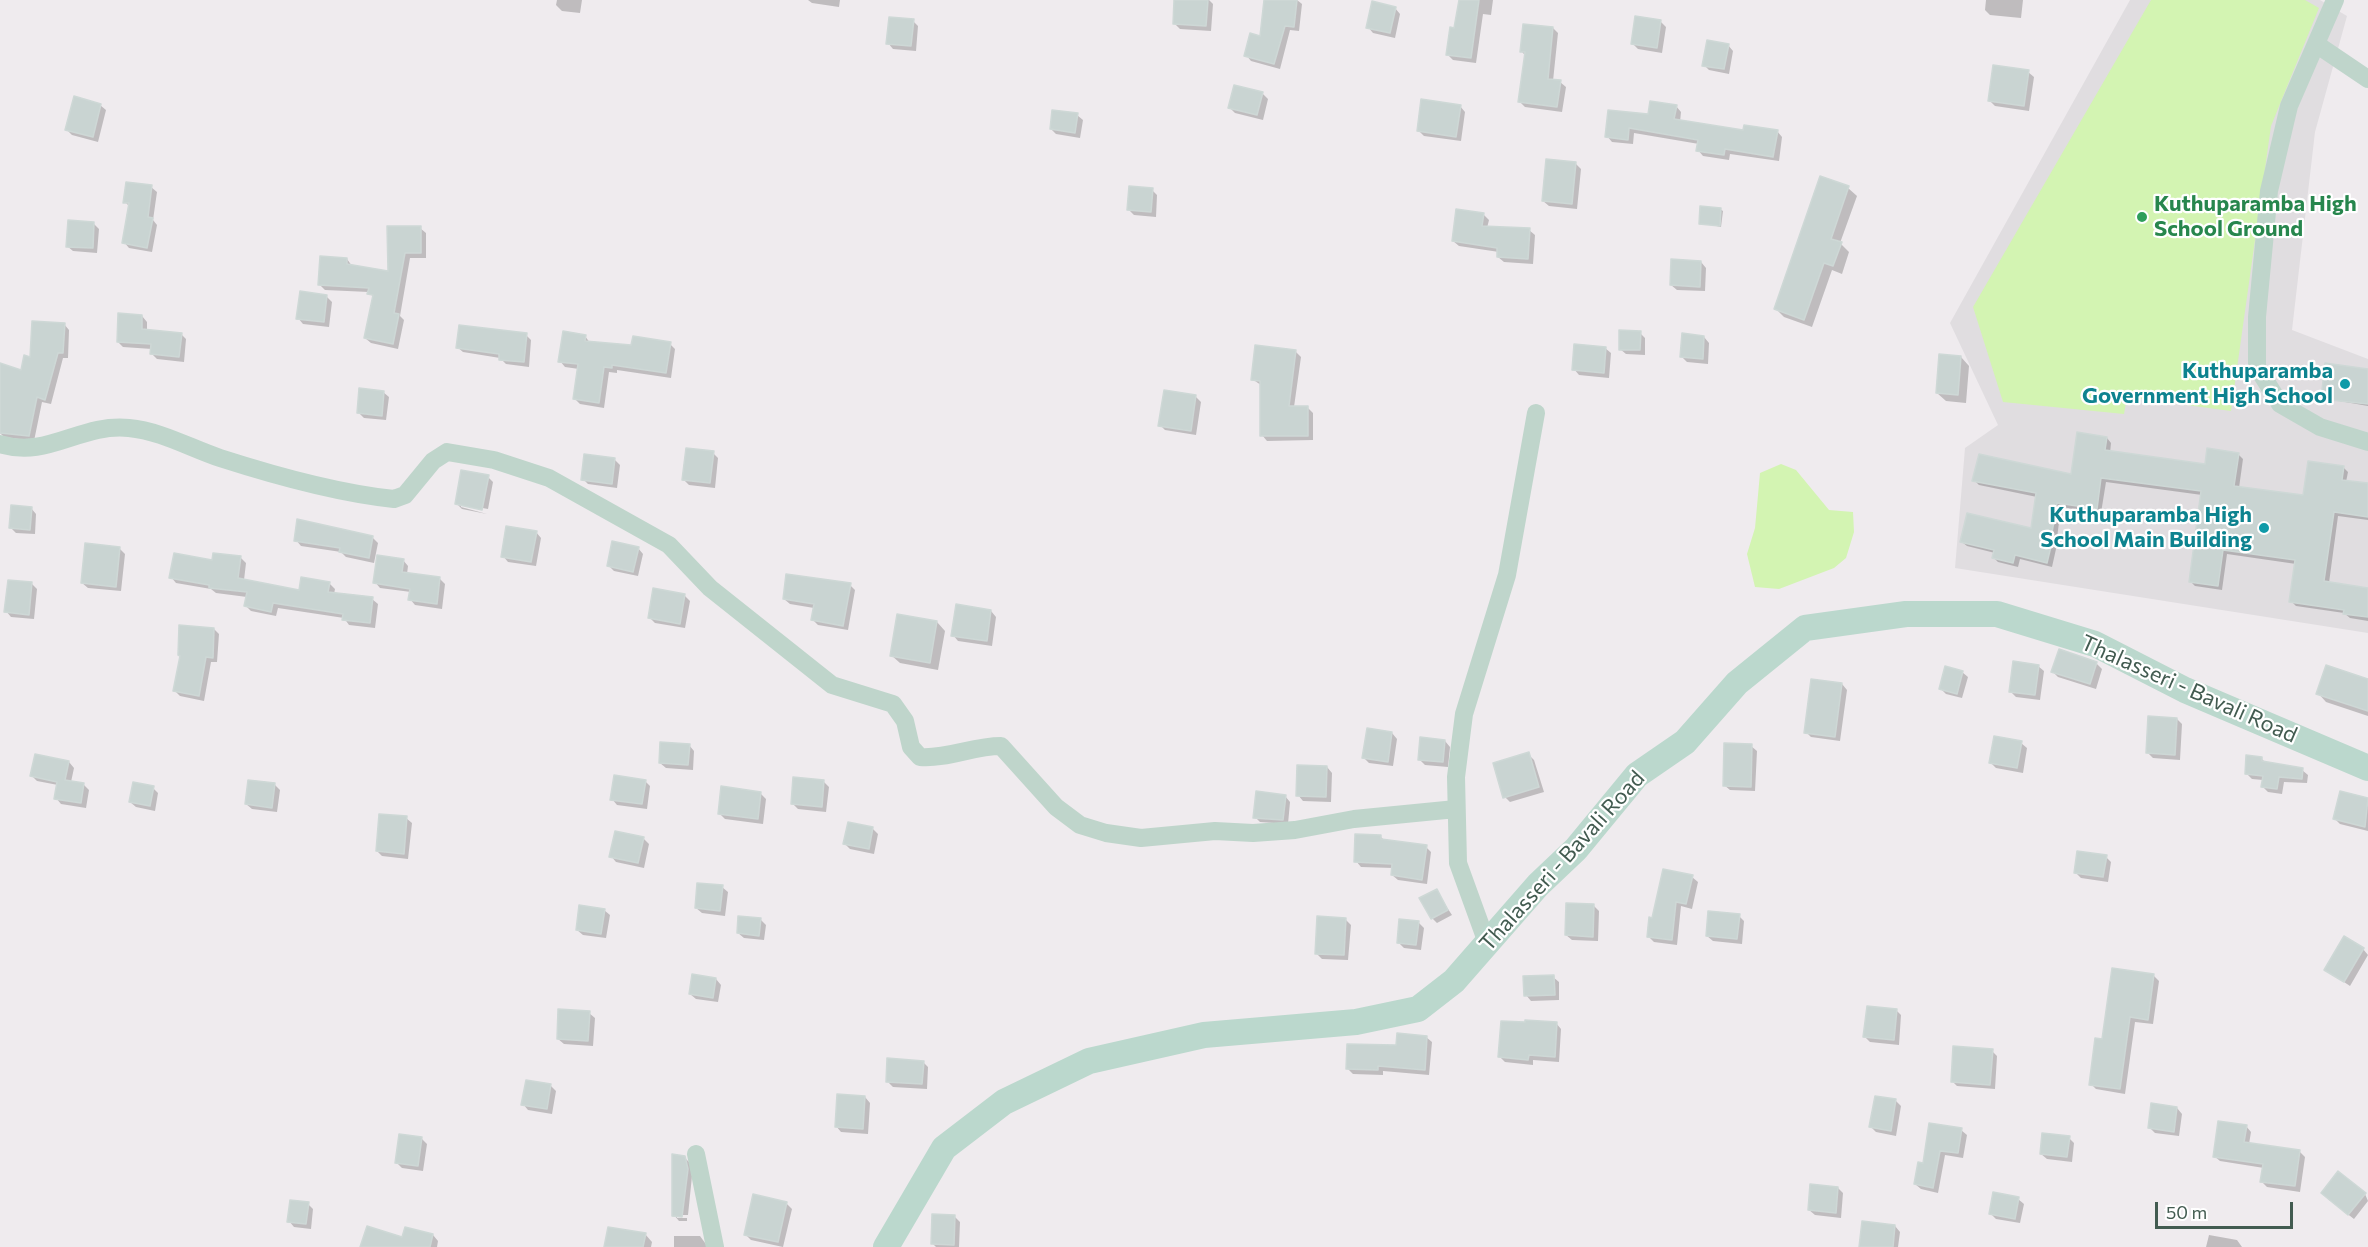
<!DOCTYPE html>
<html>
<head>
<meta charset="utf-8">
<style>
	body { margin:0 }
	#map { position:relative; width:2368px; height:1247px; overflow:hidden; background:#efebee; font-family:Commissioner,sans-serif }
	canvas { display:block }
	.scale { position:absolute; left:2155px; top:1202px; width:138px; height:27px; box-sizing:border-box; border:3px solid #425b50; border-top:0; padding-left:8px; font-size:18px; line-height:21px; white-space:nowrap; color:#425b50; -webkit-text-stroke:4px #fff; paint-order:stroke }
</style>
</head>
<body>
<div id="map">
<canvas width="2368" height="1247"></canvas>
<div class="scale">50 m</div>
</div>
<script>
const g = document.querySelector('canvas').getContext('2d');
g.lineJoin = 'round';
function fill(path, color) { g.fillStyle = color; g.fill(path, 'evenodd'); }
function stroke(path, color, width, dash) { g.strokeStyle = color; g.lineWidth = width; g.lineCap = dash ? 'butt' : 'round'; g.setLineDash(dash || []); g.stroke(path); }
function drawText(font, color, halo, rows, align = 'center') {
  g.font = font + ' Commissioner,sans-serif'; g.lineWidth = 4.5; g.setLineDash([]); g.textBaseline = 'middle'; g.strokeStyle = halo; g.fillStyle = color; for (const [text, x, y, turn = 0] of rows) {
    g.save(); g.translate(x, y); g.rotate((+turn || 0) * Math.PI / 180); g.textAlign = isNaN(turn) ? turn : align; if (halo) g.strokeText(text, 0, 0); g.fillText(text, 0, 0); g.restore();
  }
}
fill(new Path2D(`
	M2130 0H2320L2347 16 2315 132 2292 330 2368 359V633L1955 568 1965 448 1998 425 1950 323Z`), '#e0dde0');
fill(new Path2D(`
	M2151 0H2305L2319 8 2271 126 2231 411 2127 397 2124 414 2003 402 1973 307Z
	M1781 464 1796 470 1829 510 1853 512 1854 532 1846 558 1834 568 1779 589 1755 587 1747 554 1755 528 1760 473Z`), '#d3f4b2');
fill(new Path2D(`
	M557 0H582L580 13 562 11 556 5Z
	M808 0H840L839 7 812 3Z
	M1176 0H1209L1213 4 1211 31 1180 29 1174 23Z
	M1266 0H1297L1302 4 1299 31 1290 30 1280 69 1251 61 1246 55 1262 38Z
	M1460 0H1493L1491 15 1483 14 1476 63 1453 60 1447 54 1456 29Z
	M1986 0H2023L2021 18 1990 15 1985 10Z
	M1395 8 1400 14 1395 38 1373 33 1368 27Z
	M913 21 918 26 916 51 893 49 888 43Z
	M1660 21 1666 27 1662 53 1638 49 1633 44Z
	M1553 28 1558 33 1553 81 1560 82 1566 87 1562 112 1525 107 1520 102 1526 56 1521 51Z
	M1728 45 1733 51 1729 74 1709 70 1704 65Z
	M2028 72 2034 77 2029 111 1995 106 1989 100Z
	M1262 93 1268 99 1263 120 1235 113 1230 108Z
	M100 105 106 110 98 142 72 135 67 130Z
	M1460 106 1465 112 1461 141 1424 136 1419 131Z
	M1676 106 1681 112 1680 122 1744 131H1777L1782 137 1779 161 1730 154 1729 160 1703 156 1698 150 1699 144 1634 133 1633 144 1612 142 1607 136 1649 116Z
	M1077 115 1083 120 1080 138 1056 134 1051 129Z
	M1576 164 1581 169 1577 209 1549 206 1543 201Z
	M1821 178 1848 188 1857 196 1840 243 1849 252 1842 274 1832 270 1812 327 1784 317 1776 309Z
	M151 187 157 192 153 220 157 225 152 252 129 248 124 242 130 207 125 202Z
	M1152 190 1157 195 1156 217 1134 215 1129 210Z
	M1720 209 1723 211 1721 227 1701 223Z
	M1483 214 1489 220 1487 228 1529 230 1535 235 1533 264 1504 262 1498 257 1499 252 1459 246 1453 241Z
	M93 223 99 229 97 253 73 251 67 246Z
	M420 228 426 233V258H410L400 316 404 320 398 349 371 343 365 338 374 298 369 292 325 290 320 285 347 259 352 266 389 272Z
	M1701 262 1706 268 1705 291 1677 290 1671 285Z
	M326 296 332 302 329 327 303 324 298 318Z
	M142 316 147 322V331L181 334 186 339 184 362 157 359 152 354V349L123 347 118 342Z
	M64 324 69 330 68 358H63L51 404 42 402 34 441 4 437 0 433V364L22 372Z
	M1640 333 1645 338V355L1626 354 1620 349Z
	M526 335 531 340 529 367 506 364 500 358 463 352 457 347Z
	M585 336 590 343 632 346 670 344 675 349 671 378 617 370V373L609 372 604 408 580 404 575 399 579 369 565 367 560 361Z
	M1704 337 1709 343 1708 364 1687 362 1681 356Z
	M1605 348 1611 353 1609 378 1579 375 1574 369Z
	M1295 351 1301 357 1294 407H1307L1313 413V440L1267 441 1262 435 1261 385 1252 379Z
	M1961 357 1969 366 1966 403 1946 401 1937 393Z
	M2368 370V406L2322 398Z
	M383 392 389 397 386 420 364 418 358 412Z
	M1195 396 1201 402 1196 435 1165 430 1160 425Z
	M2107 438 2111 443 2110 453 2206 465 2238 454 2243 459 2239 488 2304 497 2343 467 2348 472 2346 482 2368 485V520L2338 516 2329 583 2368 589V621L2350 618 2344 613 2296 606 2291 601 2296 564 2227 554 2222 590 2195 586 2190 581 2202 495 2106 482 2101 513 2061 507 2057 538 2058 540 2052 567 2020 559 2018 567 1998 562 1993 557 1995 553 1967 546 1962 542 2032 530 2037 497 1979 485 1974 480 2072 476Z
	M713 453 718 458 715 488 689 485 684 480Z
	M614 459 620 465 617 488 588 484 583 479Z
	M488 477 493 482 488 509 461 504V507L487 514 462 509 456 503Z
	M31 508 36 514 35 534 16 533 11 528Z
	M536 532 541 538 536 566 508 562 503 556Z
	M372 537 378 543 374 563 346 557 341 552 301 546 296 540Z
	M119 548 125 554 121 591 88 588 82 583Z
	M638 548 643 554 638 576 614 571 609 566Z
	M240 557 246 563 244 580 301 591 329 583 335 589 334 594 372 599 378 604 375 628 349 625 344 618 278 608 276 616 251 611 246 606 247 597 216 593 211 589 176 583 171 577 213 561Z
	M403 560 408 566 407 574 440 579 445 584 442 609 415 605 410 599 411 592 380 588 375 582Z
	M32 584 37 589 34 619 11 617 6 611Z
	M850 585 855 590 848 630 818 625 812 619 814 608 790 604 784 599Z
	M685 596 690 601 685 628 655 623 649 617Z
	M991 611 996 617 992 646 958 641 953 635Z
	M937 622 945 631 938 670 900 663 891 655Z
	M214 629 219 634 217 662H211L204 701 180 696 175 691 181 657Z
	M2096 663 2102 669 2096 689 2058 677 2053 672Z
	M2038 666 2044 671 2040 700 2016 697 2010 691Z
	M1962 672 1968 677 1962 698 1946 694 1941 689Z
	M2368 681V716L2326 702 2318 693Z
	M1842 684 1847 690 1840 741 1811 737 1806 732Z
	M2177 719 2182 724 2180 760 2153 758 2147 752Z
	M1392 733 1397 739 1393 766 1369 763 1364 758Z
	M1445 741 1450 747 1448 767 1425 765 1419 759Z
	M2021 743 2027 748 2023 773 1996 768 1991 763Z
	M689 745 694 751 693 770 666 768 660 763Z
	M1751 746 1757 751 1755 791 1730 790 1724 785Z
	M1528 754 1534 760 1544 792 1510 802 1505 797Z
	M2261 758 2266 763 2302 770 2308 775 2307 783 2284 782 2282 794 2268 792 2262 786 2263 780 2252 779 2246 773Z
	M69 762 74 768 71 782 84 785 89 790 86 808 61 804 56 798 58 785 37 781 32 776Z
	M1327 767 1332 773 1331 802 1303 801 1298 795Z
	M645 781 650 786 647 809 617 805 612 799Z
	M823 781 829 787 826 812 798 809 793 804Z
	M275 785 280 790 277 812 252 809 246 804Z
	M153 788 158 793 155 811 136 807 130 802Z
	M760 793 766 799 763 824 725 819 719 813Z
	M2341 793 2368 799V831L2340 824 2335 819Z
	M1285 796 1290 802 1288 824 1260 822 1255 817Z
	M406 818 412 823 408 859 382 856 377 851Z
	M872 828 878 834 874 854 850 849 845 844Z
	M1380 836 1385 841 1426 847 1431 852 1427 884 1398 880 1392 875 1393 868 1361 867 1356 861Z
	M643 838 649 844 644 868 616 862 611 856Z
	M2106 857 2111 862 2108 882 2081 878 2075 872Z
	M1692 877 1698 882 1692 909 1681 906 1677 945 1654 942 1649 937Z
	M722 887 728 892 725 916 702 913 696 908Z
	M1436 891 1452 915 1437 923 1432 918Z
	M1594 906 1599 911 1598 941 1572 940 1566 935Z
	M604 910 610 915 606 938 583 935 577 930Z
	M1739 916 1744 921 1742 944 1713 941 1707 936Z
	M760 919 766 925 764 940 744 938 738 933Z
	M1345 919 1351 925 1348 960 1322 959 1316 953Z
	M1419 923 1424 928 1421 950 1404 948 1398 942Z
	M2363 949 2368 955 2350 986 2326 970Z
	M2113 970 2154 976 2159 981 2153 1024 2135 1022 2125 1094 2096 1089 2091 1084 2103 1041Z
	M1553 977 1559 982V1000L1531 1001 1526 995Z
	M716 979 721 985 718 1002 696 999 690 994Z
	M1896 1010 1901 1015 1899 1045 1870 1042 1865 1037Z
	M589 1013 595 1018 593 1046 564 1044 558 1039Z
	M1556 1023 1561 1029 1559 1062 1533 1060V1065L1505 1062 1500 1057 1526 1024Z
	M1426 1037 1432 1042 1429 1075 1383 1071V1075L1353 1074 1348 1069Z
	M1992 1051 1997 1056 1995 1089 1957 1086 1952 1081Z
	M923 1062 928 1067 927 1089 893 1087 888 1082Z
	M551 1086 556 1091 552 1114 528 1110 523 1104Z
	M865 1097 870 1103 868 1134 841 1132 836 1126Z
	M1896 1101 1901 1106 1896 1136 1876 1132 1871 1127Z
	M2177 1108 2182 1114 2179 1136 2155 1133 2149 1127Z
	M2246 1126 2251 1132 2249 1144 2299 1151 2305 1157 2300 1192 2267 1187 2262 1182 2264 1168 2220 1161 2214 1156Z
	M1961 1130 1967 1135 1963 1158 1945 1155 1938 1193 1921 1189 1915 1184 1924 1165Z
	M2069 1138 2074 1143 2072 1162 2047 1159 2041 1154Z
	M422 1139 427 1144 423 1171 402 1168 396 1162Z
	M684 1157 690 1163 692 1176 688 1215H677V1218H687V1221H679L674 1215Z
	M1838 1188 1843 1193 1841 1218 1815 1215 1809 1210Z
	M2365 1194 2368 1201 2354 1219 2328 1199Z
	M2018 1199 2024 1204 2020 1223 1996 1219 1990 1213Z
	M786 1203 792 1209 783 1247 751 1240 745 1234Z
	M308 1204 313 1209 311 1229 294 1227 289 1221Z
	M954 1216 960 1222 959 1247H936L932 1243Z
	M1895 1226 1900 1232 1898 1247H1860Z
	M645 1234 652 1242 651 1247H606Z
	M433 1235 438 1241 437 1247H362Z
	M2209 1235 2237 1240 2242 1247H2206Z
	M674 1236H700L708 1247H674Z`), '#0003');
const building = new Path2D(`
	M1174 0H1208L1206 26 1173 24Z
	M1264 0H1297L1294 27 1285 26 1274 64 1244 56 1250 33 1260 36Z
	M1459 0H1479L1471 58 1446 55 1450 27 1454 28Z
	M1372 1 1396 7 1390 33 1366 28Z
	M1635 16 1661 20 1657 48 1631 44Z
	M889 17 914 19 911 46 886 44Z
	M1523 24 1553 27 1548 79 1561 80 1557 107 1518 102 1525 52H1520Z
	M1707 40 1729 44 1724 69 1702 66Z
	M1993 65 2029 70 2024 106 1988 101Z
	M1234 85 1263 92 1257 115 1228 108Z
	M74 96 101 104 93 137 65 130Z
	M1421 99 1461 105 1456 137 1417 131Z
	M1650 101 1677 105 1674 119 1743 130 1744 125 1778 130 1773 157 1725 149 1724 155 1696 151 1698 140 1629 128 1628 140 1605 137 1608 110 1648 114Z
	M1052 110 1078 113 1075 133 1050 129Z
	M1546 159 1576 162 1572 204 1542 201Z
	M1820 176 1849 186 1831 239 1842 242 1833 266 1824 263 1804 320 1774 309Z
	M126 182 152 185 148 217 153 218 147 248 122 243 129 203H123Z
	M1129 186 1153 188 1151 212 1127 210Z
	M1700 206 1721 208 1720 226 1699 224Z
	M1456 209 1484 213 1482 226 1530 228 1528 259 1497 257V248L1452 241Z
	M68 220 94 222 93 248 66 247Z
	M387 226H421V253H405L394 313 399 314 393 344 364 338 373 295 367 294 369 288 318 285 320 256 347 258V264L388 271Z
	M1671 259 1701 261 1700 287 1670 285Z
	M300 291 327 295 324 322 296 319Z
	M118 313 142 315V329L182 333 179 357 150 354 151 344 117 342Z
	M32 321 65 323 63 353H58L45 400 37 397 29 436 0 433V363L21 370 24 355 30 357Z
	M459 325 527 333 524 362 499 360V354L456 348Z
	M1619 330 1641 331 1640 350H1619Z
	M563 331 586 335 585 341 631 345 633 336 671 342 666 373 612 365V368L604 367 599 403 573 399 578 364 558 362Z
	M1682 333 1704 336 1703 359 1680 357Z
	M1574 344 1606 347 1604 373 1572 370Z
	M1255 345 1296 350 1289 406H1308V436H1260V381L1251 380Z
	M1939 354 1961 356 1958 395 1936 393Z
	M2325 363 2368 369V404L2321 399Z
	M359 388 384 391 382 416 357 413Z
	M1164 390 1196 395 1191 431 1158 426Z
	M2077 432 2107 437 2105 450 2205 464 2207 448 2239 453 2234 486 2303 495 2308 461 2344 466 2342 480 2368 483V517L2334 512 2324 581 2368 588V617L2343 614 2344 610 2289 602 2295 560 2223 550 2218 586 2189 582 2201 491 2101 478 2097 509 2057 503 2052 533 2054 534 2047 563 2015 555 2013 563 1992 558 1994 550 1960 542 1967 513 2031 528 2036 493 1972 481 1979 454 2071 474Z
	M686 448 714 451 710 483 682 480Z
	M584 454 615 458 612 484 581 480Z
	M461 470 489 475 482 510 455 504Z
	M11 505 32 507 30 530 9 528Z
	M297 519 373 536 369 558 339 552 340 548 294 541Z
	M506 526 537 531 531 562 501 557Z
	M612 541 639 547 633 572 607 566Z
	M85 543 120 547 116 587 81 583Z
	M174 553 212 560 213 553 241 556 238 578 299 590 301 577 330 582 328 592 373 597 370 623 342 620 343 614 273 603 271 612 244 606 247 592 209 588V585L169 578Z
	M377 555 404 559 402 572 440 577 437 604 408 600 410 589 373 583Z
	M786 574 851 583 843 626 811 620 814 604 783 599Z
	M8 580 32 582 29 615 4 612Z
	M653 588 685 594 680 624 648 618Z
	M956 604 991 610 987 641 951 636Z
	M897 614 937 621 930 663 890 656Z
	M179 625 214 628 213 658 206 657 199 696 173 691 180 656 178 655Z
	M2059 649 2097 662 2090 684 2051 672Z
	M2013 661 2039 665 2035 695 2009 692Z
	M2326 665 2368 679V711L2316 694Z
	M1945 666 1963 671 1957 694 1939 689Z
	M1811 679 1842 683 1835 737 1804 733Z
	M2148 716 2177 718 2175 755 2146 753Z
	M1367 728 1392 732 1388 762 1362 758Z
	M1994 736 2022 741 2017 768 1989 763Z
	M1420 737 1445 740 1443 762 1418 760Z
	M660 742 690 744 688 765 659 763Z
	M1724 743 1752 744 1751 787 1723 786Z
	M1529 752 1539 787 1503 798 1493 763Z
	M35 754 69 761 65 780 84 783 81 803 54 799 57 782 30 776Z
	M2246 755 2262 757V761L2303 768 2302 779 2279 777 2277 789 2261 787 2263 776 2245 774Z
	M1297 765 1327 766 1326 797 1296 796Z
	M614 775 646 780 642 804 610 800Z
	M793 777 824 780 822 807 791 804Z
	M248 780 275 783 272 808 245 804Z
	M133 782 154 786 150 806 129 802Z
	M721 786 761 792 758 819 718 814Z
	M1256 791 1286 795 1283 820 1253 818Z
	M2340 791 2368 798 2365 827 2333 819Z
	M379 814 407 816 404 854 376 851Z
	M848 822 873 827 869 849 843 844Z
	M615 831 644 837 638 863 609 857Z
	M1355 834 1381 835V839L1427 845 1422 880 1391 875 1392 864 1354 862Z
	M2077 851 2107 855 2103 877 2074 873Z
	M1663 869 1693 875 1686 904 1676 902 1672 940 1647 937 1649 917 1652 918Z
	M697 883 723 885 720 911 695 908Z
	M1437 889 1448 910 1431 919 1419 898Z
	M1566 903 1594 904 1593 937 1565 935Z
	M579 905 605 909 601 934 576 930Z
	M1708 911 1740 914 1737 939 1706 936Z
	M738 916 761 918 759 936 737 933Z
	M1317 916 1346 918 1344 955 1315 954Z
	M1399 919 1419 921 1416 945 1397 943Z
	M2344 936 2364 948 2344 982 2324 970Z
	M2112 968 2154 974 2148 1020 2130 1017 2120 1089 2089 1085 2095 1038 2102 1039Z
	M692 974 716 978 713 998 689 994Z
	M1554 975 1555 995 1524 996 1523 976Z
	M1867 1006 1897 1009 1894 1040 1863 1037Z
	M558 1009 590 1011 588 1041 557 1039Z
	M1525 1020 1557 1022 1555 1057 1529 1055 1528 1060 1498 1057 1501 1021 1525 1022Z
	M1397 1033 1427 1036 1425 1070 1378 1066V1070L1346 1069 1347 1044 1396 1045Z
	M1953 1046 1993 1049 1990 1085 1951 1082Z
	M887 1058 924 1061 922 1084 886 1082Z
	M526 1080 551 1084 547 1109 521 1105Z
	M837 1094 865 1096 863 1129 835 1127Z
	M1875 1096 1896 1099 1891 1131 1869 1127Z
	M2151 1103 2177 1107 2174 1132 2148 1128Z
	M2218 1121 2247 1125 2244 1142 2300 1150 2295 1186 2260 1182 2263 1164 2213 1157Z
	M1929 1123 1962 1128 1958 1153 1940 1151 1933 1188 1914 1184 1918 1162 1923 1163Z
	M2042 1133 2070 1136 2067 1157 2040 1154Z
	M399 1134 422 1137 418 1166 395 1163Z
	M672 1154 685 1156 688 1169 682 1217 672 1216Z
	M2338 1171 2366 1193 2348 1215 2321 1193Z
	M1810 1184 1838 1187 1836 1213 1808 1210Z
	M1993 1192 2019 1197 2015 1219 1989 1214Z
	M753 1194 787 1202 778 1242 744 1235Z
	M290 1200 309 1202 306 1224 287 1222Z
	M932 1214 955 1215 954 1245 931 1244Z
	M1862 1221 1895 1225 1893 1247H1859Z
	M367 1226 402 1237 405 1227 433 1234 430 1247H360Z
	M608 1227 646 1233 643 1247H604Z`);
fill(building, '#c9d4d2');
stroke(building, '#ced8d6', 1.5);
stroke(new Path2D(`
	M2335 0 2289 106 2269 191 2257 317V367L2280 404 2320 427 2368 442
	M2316 44 2368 79
	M0 444C48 459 80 423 129 428 161 431 190 448 220 458 276 476 336 493 394 499L405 495 433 461 447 452 494 460 549 478 669 545 710 588 832 685 893 704 905 721 911 747 920 757C948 759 973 746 1001 746L1056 807 1080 825 1106 833 1141 838 1215 831 1253 833 1295 830 1354 819 1456 809
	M1487 943 1458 863 1456 777 1464 714 1507 575 1536 413
	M696 1154 715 1247`), '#bfd5cb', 18);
stroke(new Path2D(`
	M886 1247 944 1148 1004 1102 1089 1061 1204 1035 1356 1022 1418 1009 1454 981 1538 885 1576 849 1637 775 1685 742 1737 683 1805 628 1906 614H1997L2095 644 2185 690 2368 768`), '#bbd8cd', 26);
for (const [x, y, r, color] of [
	[2142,217,6,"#2e9e5b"],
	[2345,384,6,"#0f9aa8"],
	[2264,528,6,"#0f9aa8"]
]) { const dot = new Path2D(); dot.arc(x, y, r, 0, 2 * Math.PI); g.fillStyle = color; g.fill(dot); stroke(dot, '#fff', 2); }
drawText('bold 22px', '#27864d', '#fff', [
	["Kuthuparamba High",2154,204],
	["School Ground",2154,229]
], 'left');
drawText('bold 22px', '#0d838f', '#fff', [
	["Kuthuparamba",2333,371],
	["Government High School",2333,396],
	["Kuthuparamba High",2252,515],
	["School Main Building",2252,540]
], 'right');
drawText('22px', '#425b50', '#fff', [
	["Thalasseri - Bavali Road",2189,689,24],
	["Thalasseri - Bavali Road",1562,861,-48]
]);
</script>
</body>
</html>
